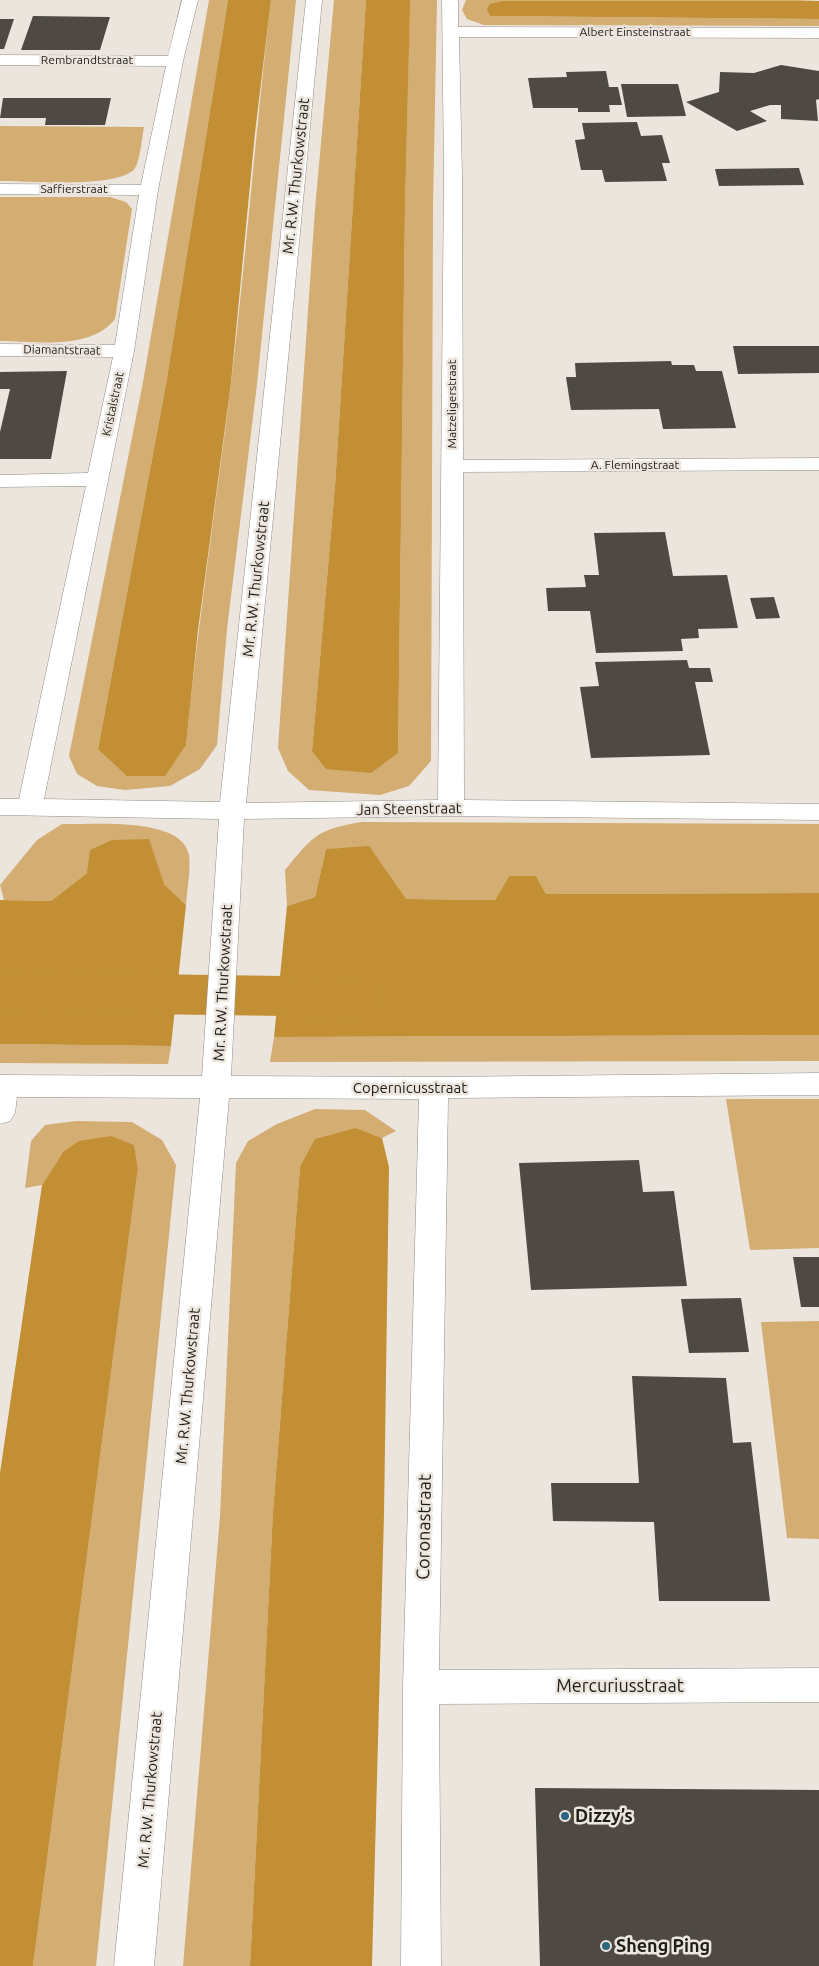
<!DOCTYPE html>
<html>
<head>
<meta charset="utf-8">
<style>
	body { margin:0 }
	canvas { display:block; background:#ebe5dd }
</style>
</head>
<body>
<canvas width="819" height="1966"></canvas>
<script>
const g = document.querySelector('canvas').getContext('2d');
g.lineJoin = 'round';
function fill(path, color) { g.fillStyle = color; g.fill(path, 'evenodd'); }
function stroke(path, color, width, dash) { g.strokeStyle = color; g.lineWidth = width; g.lineCap = dash ? 'butt' : 'round'; g.setLineDash(dash || []); g.stroke(path); }
function drawText(font, color, halo, rows, align = 'center') {
  g.font = font + ' Ubuntu,sans-serif'; g.lineWidth = 5; g.setLineDash([]); g.textBaseline = 'middle'; g.strokeStyle = halo; g.fillStyle = color; for (const [text, x, y, turn = 0] of rows) {
    g.save(); g.translate(x, y); g.rotate((+turn || 0) * Math.PI / 180); g.textAlign = isNaN(turn) ? turn : align; if (halo) g.strokeText(text, 0, 0); g.fillText(text, 0, 0); g.restore();
  }
}
fill(new Path2D(`
	M209 0H228L166 384 98 749 186 745C198 624 216 504 231 384 246 256 256 128 271 0H296L257 384 227 629 217 745 200 769 170 786 125 790 97 786 77 774 69 756 143 382Z
	M334 0H366L335 486 312 751 398 753 405 206 410 0H437L433 206 431 761 409 786 380 795 309 790 288 771 278 748 315 209Z
	M466 0H819L490 16 819 19V26L484 25 467 19 462 10Z
	M0 126 144 127C142 137 140 161 135 168 121 189 26 181 0 181Z
	M0 197H110L126 202 132 209 115 319C90 351 35 341 0 341Z
	M361 822 819 824V893L546 894 536 876H509L495 900 406 899 349 848 326 849 315 897 287 906 285 870C313 836 316 830 361 822Z
	M62 824C92 825 182 816 189 855 191 870 187 890 186 905L164 884 87 873 51 901 4 900 0 885 37 840Z
	M819 1035V1061L270 1062 274 1037Z
	M0 1044 171 1046 168 1064 0 1063Z
	M726 1099H819V1248L750 1250Z
	M315 1109 365 1110 396 1131 382 1138 356 1128 300 1167 273 1512 250 1966H183L220 1516 236 1163 248 1141 277 1124Z
	M76 1121 132 1122 162 1140 176 1165 96 1966H33L138 1168 134 1146 63 1152 42 1185 25 1188 31 1141 45 1125Z
	M819 1321V1539L787 1538 761 1322Z`), '#d3ad72');
fill(new Path2D(`
	M228 0H271L255 133 231 383 198 630 186 745 165 776H127L98 749 166 384Z
	M366 0H410V9L405 206 398 753 371 773 326 769 312 751 335 486Z
	M503 1H819V19L490 16 487 9 490 4Z
	M149 839 164 884 186 905 171 1046 0 1044V900L51 901 87 873 90 850 112 840Z
	M369 846 406 899 495 900 509 876H536L546 894 819 893V1035L274 1037 287 906 315 897 326 849Z
	M356 1128 382 1138 389 1167 384 1514 372 1966H250L273 1512 300 1167 315 1139Z
	M111 1136 134 1145 138 1168 33 1966H0V1473L42 1185 63 1152 79 1141Z`), '#c28f35');
fill(new Path2D(`
	M0 972 356 977 376 983 384 997 376 1011 356 1017 0 1012Z`), '#c28f35');
fill(new Path2D(`
	M33 16 110 17 100 50H21Z
	M0 19H14L4 49H0Z
	M781 65 819 71V99L816 100 818 121 781 119V105H770L750 111 767 121 737 131 686 102 719 92 720 72 754 73Z
	M606 71 609 87H618L622 105H609L610 112H578V108H533L528 78 567 77 566 72Z
	M621 84H678L686 116 627 117Z
	M3 98H111L105 125H45L46 118H0Z
	M637 122 641 136 662 135 670 163H662L667 181 605 182 602 170H581L575 140 585 139 582 123Z
	M799 168 804 185 719 186 715 169Z
	M733 346H819V373L738 374Z
	M671 361 672 365H694L696 371H722L736 428 663 429 659 409 571 410 566 377H576L575 363Z
	M67 371 51 459H0V432L10 389H0V372Z
	M665 532 673 576 727 575 738 628 698 629 699 638 681 639 683 651 596 653 590 611H548L546 588 586 587 584 575H599L594 533Z
	M774 597 780 618 756 619 750 598Z
	M687 660 689 668H710L713 682H695L710 755 591 758 580 687 599 686 595 662Z
	M639 1160 643 1192 674 1191 687 1286 531 1290 519 1163Z
	M793 1257H819V1307H801Z
	M741 1298 749 1352 689 1353 681 1299Z
	M632 1376 726 1378 733 1443 751 1442 770 1601H659L654 1522 553 1521 551 1483H639Z
	M535 1788 819 1790V1966H540Z`), '#4e4a43');
const minor = new Path2D(`
	M182 0H198L183 61 158 190 134 351 44 799 220 802 306 0H322L246 803 438 800 444 176 442 0H458V27L819 28V38L459 37 462 176 463 460 819 458V470L463 472 464 800 819 804V820L451 816 244 819 231 1076 434 1077 819 1073V1095L448 1098 439 1670 819 1668V1702L439 1704 441 1966H401L403 1687 419 1099 229 1098 154 1966H114L200 1098 17 1097 15 1113 10 1121 0 1124V1075L202 1076 219 819 0 815V799H19L86 486 0 487V475L88 473 113 357 0 356V344L115 345 139 195 0 194V184L141 185 166 66 0 65V55L168 56Z`);
stroke(minor, '#918c85', 1);
fill(minor, '#fff');
for (const [x, y, r, color] of [
	[565,1816,5,"#2c677f"],
	[606,1946,5,"#2c677f"]
]) { const dot = new Path2D(); dot.arc(x, y, r, 0, 2 * Math.PI); g.fillStyle = color; g.fill(dot); stroke(dot, '#ebe5dd', 2); }
drawText('12px', '#1f1d1a', '#ebe5dd', [
	["Albert Einsteinstraat",635,32],
	["Rembrandtstraat",87,60],
	["Saffierstraat",74,189],
	["Diamantstraat",62,350,1],
	["Kristalstraat",113,404,-78],
	["Matzeligerstraat",452,404,-90],
	["A. Flemingstraat",635,465]
]);
drawText('15px', '#1f1d1a', '#ebe5dd', [
	["Mr. R.W. Thurkowstraat",296,176,-84],
	["Mr. R.W. Thurkowstraat",256,579,-84],
	["Jan Steenstraat",409,809,-1],
	["Mr. R.W. Thurkowstraat",223,983,-87],
	["Copernicusstraat",410,1088],
	["Mr. R.W. Thurkowstraat",188,1386,-85],
	["Mr. R.W. Thurkowstraat",150,1790,-85]
]);
drawText('18px', '#1f1d1a', '#ebe5dd', [
	["Coronastraat",424,1527,-89],
	["Mercuriusstraat",620,1686]
]);
drawText('bold 18px', '#1f1d1a', '#ebe5dd', [
	["Dizzy’s",575,1816],
	["Sheng Ping",616,1946]
], 'left');
</script>
</body>
</html>
